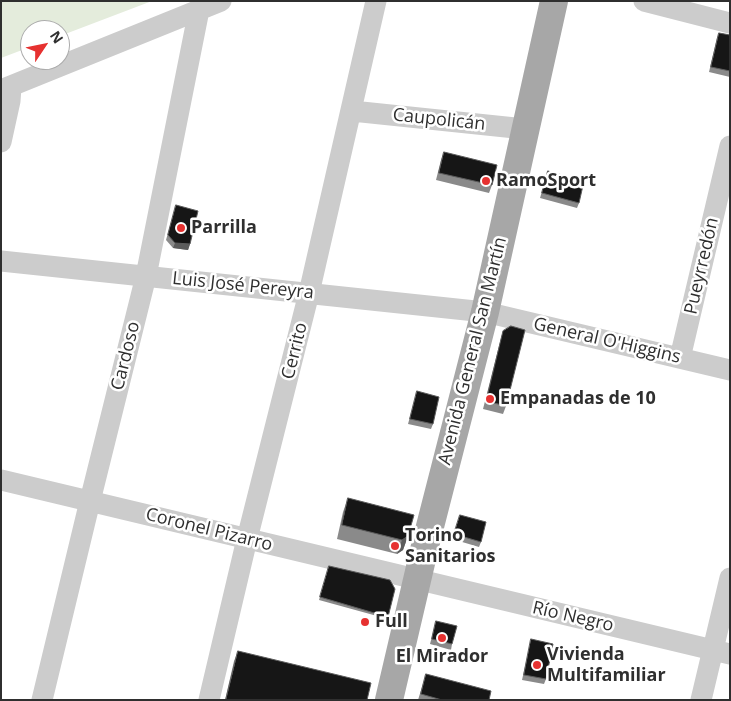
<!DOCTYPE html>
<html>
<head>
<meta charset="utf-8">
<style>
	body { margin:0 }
	#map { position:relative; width:731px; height:701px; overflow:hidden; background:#fff; font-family:"Open Sans",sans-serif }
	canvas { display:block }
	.frame { position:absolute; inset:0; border:2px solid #2f2f2f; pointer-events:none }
	.north { position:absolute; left:20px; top:20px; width:50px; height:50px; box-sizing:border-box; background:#fff; border:1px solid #acacac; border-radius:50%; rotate:56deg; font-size:14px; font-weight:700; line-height:20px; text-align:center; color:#2f2f2f }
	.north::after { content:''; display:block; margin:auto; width:18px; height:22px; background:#e63130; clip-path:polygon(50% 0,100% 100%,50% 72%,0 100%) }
</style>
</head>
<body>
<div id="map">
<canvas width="731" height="701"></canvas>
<div class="frame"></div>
<div class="north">N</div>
</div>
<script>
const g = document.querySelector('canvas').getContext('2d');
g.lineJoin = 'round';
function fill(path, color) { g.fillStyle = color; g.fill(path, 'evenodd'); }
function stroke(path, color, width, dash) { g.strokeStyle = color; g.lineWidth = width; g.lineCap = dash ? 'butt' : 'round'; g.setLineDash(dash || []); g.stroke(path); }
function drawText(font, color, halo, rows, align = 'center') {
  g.font = font + ' "Open Sans",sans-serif'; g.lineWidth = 5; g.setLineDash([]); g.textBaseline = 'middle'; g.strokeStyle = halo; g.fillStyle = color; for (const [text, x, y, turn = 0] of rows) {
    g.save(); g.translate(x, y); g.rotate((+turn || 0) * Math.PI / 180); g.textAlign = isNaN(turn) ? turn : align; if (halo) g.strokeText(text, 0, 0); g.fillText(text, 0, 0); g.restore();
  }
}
fill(new Path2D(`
	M1 1H152L60 36V30H30V47L1 58Z`), '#e4ecdc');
stroke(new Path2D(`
	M644 1 730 23
	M1 90 221 1
	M352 111 525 129
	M1 142 10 101 11 87
	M1 261 485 312 730 370
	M680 358 730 146
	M1 480 730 654
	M42 700 90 501 146 276 199 10
	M209 700 247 539 309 293 376 1
	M701 700 730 578`), '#ccc', 21);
stroke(new Path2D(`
	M389 700 425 546 485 312 554 1`), '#a7a7a7', 28);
fill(new Path2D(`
	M719 33 730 35V77L709 72 717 38Z
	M444 152 492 185 489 193 436 180 441 160Z
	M548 171 579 203 577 208 540 198Z
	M176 205 190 244 188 250 173 248 166 240Z
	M503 331 506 406 503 414 483 409 501 338Z
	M417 391 433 424 431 429 408 424Z
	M348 498 408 536 403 550 397 554 337 539 343 512Z
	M460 515 481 542 479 547 452 539Z
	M329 566 388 617V619L319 600Z
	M436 621 452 644 451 650 430 644Z
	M531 639 546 679 544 684 522 680 530 644Z
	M238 651 367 700H225L234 661Z
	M426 674 489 700H418Z`), '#8a8a8a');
fill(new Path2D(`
	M175 243 190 244 188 250 173 248Z
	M408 536 403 550 397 554 402 540Z`), '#5c5c5c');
const building = new Path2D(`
	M719 33 730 35V71L711 67Z
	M444 152 497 165 492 185 439 173Z
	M548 171 584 181 579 203 542 193Z
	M176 205 198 211 190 244 175 243 168 235Z
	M511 326 525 330 506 406 486 401 503 331Z
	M417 391 439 397 433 424 410 419Z
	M348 498 414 515 408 536 402 540 342 525Z
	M460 515 486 522 481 542 454 534Z
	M329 566 390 580 395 589 388 617 320 597Z
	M436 621 457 626 452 644 432 639Z
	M531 639 553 644 546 679 524 675Z
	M238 651 371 683 367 700H226Z
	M426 674 491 691 489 700H442L421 694Z`);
fill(building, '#161616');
stroke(building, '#5c5c5c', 1);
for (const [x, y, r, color] of [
	[486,181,5,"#e63130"],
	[181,228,5,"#e63130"],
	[490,399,5,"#e63130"],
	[395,546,5,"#e63130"],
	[365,622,5,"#e63130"],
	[442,638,5,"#e63130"],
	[537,665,5,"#e63130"]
]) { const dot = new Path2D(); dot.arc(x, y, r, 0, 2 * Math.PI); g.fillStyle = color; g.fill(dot); stroke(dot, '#fff', 2); }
drawText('18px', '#2f2f2f', '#fff', [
	["Caupolicán",439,120,6],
	["Pueyrredón",702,266,-77],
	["Luis José Pereyra",243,286,6],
	["General O'Higgins",607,341,13],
	["Cerrito",295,351,-76],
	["Avenida General San Martín",473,351,-76],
	["Cardoso",126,356,-76],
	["Coronel Pizarro",209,530,14],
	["Río Negro",573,617,13]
]);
drawText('bold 18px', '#2f2f2f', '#fff', [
	["RamoSport",496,181],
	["Parrilla",191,228],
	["Empanadas de 10",500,399],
	["Torino",405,536],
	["Sanitarios",405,557],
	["Full",375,622],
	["Vivienda",547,655],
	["Multifamiliar",547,676],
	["El Mirador",442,657,"center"]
], 'left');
</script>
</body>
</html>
